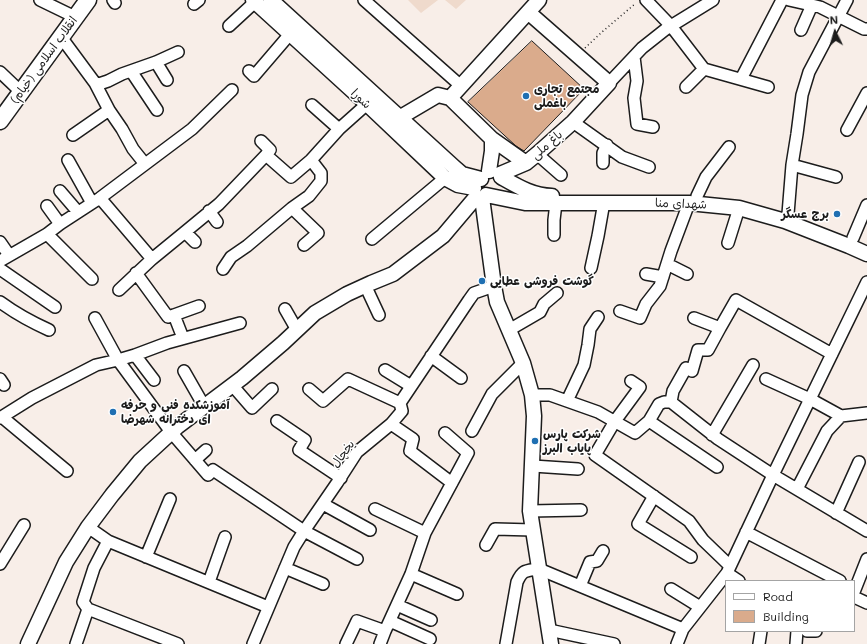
<!DOCTYPE html>
<html>
<head>
<meta charset="utf-8">
<style>
	body { margin:0 }
	#map { position:relative; width:867px; height:644px; overflow:hidden; background:#f8eee8; font-family:Mali,sans-serif }
	canvas { display:block }
	.legend { position:absolute; left:725px; top:580px; width:130px; height:52px; box-sizing:border-box; background:#fff; border:1px solid #a4a4a4; margin:0; padding:5px 7px; list-style:none; font-size:12px; color:#1c1c1c }
	.legend li { display:flex; align-items:center; gap:8px; height:20px }
	.legend b { width:20px; border:1px solid #a4a4a4 }
	.north { position:absolute; left:815px; top:12px; width:40px; height:40px; -webkit-text-stroke:3px #fff; paint-order:stroke; rotate:355deg; font-size:11px; font-weight:700; line-height:16px; text-align:center; color:#1c1c1c }
	.north::after { content:''; display:block; margin:auto; width:14px; height:18px; background:#1c1c1c; clip-path:polygon(50% 0,100% 100%,50% 72%,0 100%) }
</style>
</head>
<body>
<div id="map">
<canvas width="867" height="644"></canvas>
<ul class="legend">
<li><b style="height:5px;background:#fff"></b>Road</li>
<li><b style="height:11px;background:#daab8c"></b>Building</li>
</ul>
<div class="north">N</div>
</div>
<script>
const g = document.querySelector('canvas').getContext('2d');
g.lineJoin = 'round';
function fill(path, color) { g.fillStyle = color; g.fill(path, 'evenodd'); }
function stroke(path, color, width, dash) { g.strokeStyle = color; g.lineWidth = width; g.lineCap = dash ? 'butt' : 'round'; g.setLineDash(dash || []); g.stroke(path); }
function drawText(font, color, halo, rows, align = 'center') {
  g.font = font + ' Mali,"Playpen Sans Arabic",sans-serif'; g.lineWidth = 3; g.setLineDash([]); g.textBaseline = 'middle'; g.strokeStyle = halo; g.fillStyle = color; for (const [text, x, y, turn = 0] of rows) {
    g.save(); g.translate(x, y); g.rotate((+turn || 0) * Math.PI / 180); g.textAlign = isNaN(turn) ? turn : align; if (halo) g.strokeText(text, 0, 0); g.fillText(text, 0, 0); g.restore();
  }
}
fill(new Path2D(`
	M408 0H438L421 13Z
	M445 0H466L456 9Z`), '#efdacc');
const building = new Path2D(`
	M532 41 584 89 524 151 516 146 468 102Z`);
fill(building, '#daab8c');
stroke(building, '#1c1c1c', 1);
const minor = new Path2D(`
	M40 0 75 17
	M113 0 115 3
	M364 0 461 86
	M646 0 671 26 704 69 768 87
	M789 0 820 7 864 29H867
	M194 4 199 0
	M229 26 255 2
	M801 30 812 5
	M61 37 95 83 109 110 122 129 133 149 145 164
	M634 57 637 81 634 98 637 124 653 127
	M156 62 167 80
	M131 71 157 110
	M249 71 254 76 290 34
	M0 72 21 92
	M741 79 782 0
	M609 83 642 48 666 29 713 0
	M96 85 108 81 122 74 156 62 178 52
	M686 87 704 69
	M312 105 339 129
	M573 122 622 157 649 167
	M847 130 867 93
	M73 135 109 110
	M537 154 561 175
	M266 155 291 177 311 160 339 129 367 104
	M68 160 92 203
	M603 163V153L607 145
	M792 165 836 177
	M60 191 78 212
	M697 196 706 177 729 147
	M100 198 152 259
	M47 206 60 224
	M292 208 318 233 304 245
	M209 211 217 222
	M788 214 792 165 797 134 802 95 809 72 847 0
	M185 232 195 242
	M47 234 92 279
	M554 235V220L556 203
	M853 238 867 205
	M372 239 445 178
	M0 242 9 255
	M728 243 739 208
	M0 261 47 234 60 224 100 198 192 129 232 90
	M667 264 687 274
	M591 268 598 236 604 202
	M0 269 55 307
	M223 269 231 257 247 246 292 208 309 196 321 181V173L311 160
	M136 273 168 317 174 315 183 338
	M646 274 663 277
	M365 285 379 315
	M119 290 152 259 185 232 219 204 266 155 270 150 261 141
	M0 302C15 313 31 322 49 330
	M285 309 297 330
	M620 311 640 318 646 304 660 286 671 251 689 203
	M174 315 199 306
	M95 318 118 360 135 355 167 343 240 323
	M720 328 736 300 832 354
	M509 330 540 312 544 304 557 293
	M135 355 154 380
	M431 356 461 378
	M385 370 411 386
	M184 371 204 406
	M0 379 4 385
	M766 379 810 399 841 416 867 413
	M631 381 640 387 615 421 595 455 689 521 703 540 730 566
	M232 385 252 408 272 389
	M309 389 323 401 348 379 400 403
	M532 395H550L598 412 635 433 649 421 659 404 664 402H671L718 439 773 475 867 531
	M567 401 584 365 588 345 590 329 598 317
	M671 402 673 391 686 368 692 371 698 350H708L720 328 694 318
	M2 417 67 471
	M0 418 32 398 96 365 118 360 171 432 208 475 213 470 304 531 357 559
	M277 421 305 440 299 450 341 478
	M649 421 717 467
	M391 424 413 439 410 451 452 483
	M472 431 492 394 523 363
	M712 435 753 365
	M195 460 206 450
	M533 466 578 469
	M797 489 827 431 841 416
	M654 496 638 524 691 557
	M323 504 370 530
	M375 509 425 533
	M530 511 581 510
	M836 513 859 462
	M88 527 108 541 268 607
	M746 532 840 581
	M108 541 94 568 83 602 88 609 178 644
	M486 545 495 529 533 530
	M146 557 170 499
	M0 564 24 525
	M285 568 323 584
	M727 573 739 581
	M411 574 457 594
	M209 582 225 537
	M580 586 590 562 597 561 603 551
	M671 589 700 607
	M854 592 867 559
	M854 597 867 603
	M397 605 431 620
	M390 621 430 639
	M549 630 614 644
	M807 631H816
	M76 644 88 609
	M253 644 294 547 304 531 337 483 357 452 391 424 402 411 400 403 469 300 474 293 494 286
	M346 644 357 621 385 631 411 574 425 533 468 453 445 433
	M380 644 385 631
	M506 644 517 582C523 569 526 571 539 569L683 629
	M677 644 683 629 727 573 773 475 867 282
	M759 644 761 631
	M796 644 797 631`);
const tertiary = new Path2D(`
	M253 0 367 104 445 178 458 185 474 188
	M271 0 454 167 462 174 481 179
	M399 118 438 95 450 98
	M526 163 492 139 450 98 539 0
	M489 171 492 151V139
	M500 174 526 163 537 154 573 122 609 83 528 12
	M501 177C517 186 533 196 552 196
	M486 195 525 203H689L739 208 785 221 849 246 867 254
	M482 198 494 286 497 302 523 363 532 395 534 416 530 511 551 644
	M28 644 66 562 88 527 112 495 140 461 177 427 242 378 283 343 315 313 347 294 371 283 393 274 443 236 476 197`);
const secondary = new Path2D(`
	M0 121 88 0`);
stroke(minor, '#1c1c1c', 14);
stroke(tertiary, '#1c1c1c', 17);
stroke(secondary, '#1c1c1c', 19);
stroke(new Path2D(`
	M585 48 602 32 636 3`), '#1c1c1c', 1.5, [1, 3]);
stroke(minor, '#fff', 11);
stroke(tertiary, '#fff', 14);
stroke(secondary, '#fff', 16);
for (const [x, y, r, color] of [
	[526,96,4,"#1f6fb2"],
	[837,214,4,"#1f6fb2"],
	[482,281,4,"#1f6fb2"],
	[113,412,4,"#1f6fb2"],
	[535,441,4,"#1f6fb2"]
]) { const dot = new Path2D(); dot.arc(x, y, r, 0, 2 * Math.PI); g.fillStyle = color; g.fill(dot); stroke(dot, '#fff', 1.5); }
drawText('12px', '#1c1c1c', '#fff', [
	["انقلاب اسلامی (خیام)",44,60,-54],
	["شورا",361,99,43],
	["باغ ملی",547,145,-41],
	["شهدای منا",681,204,2],
	["یخچال",343,454,-53]
]);
drawText('bold 12px', '#1c1c1c', '#fff', [
	["مجتمع تجاری",534,89],
	["باغملی",534,103],
	["برج عسگر",829,214,"right"],
	["گوشت فروشی عطایی",490,281],
	["آموزشکده فنی و حرفه",121,405],
	["ای دخترانه شهرضا",121,419],
	["شرکت پارس",543,434],
	["پایاب البرز",543,448]
], 'left');
</script>
</body>
</html>
